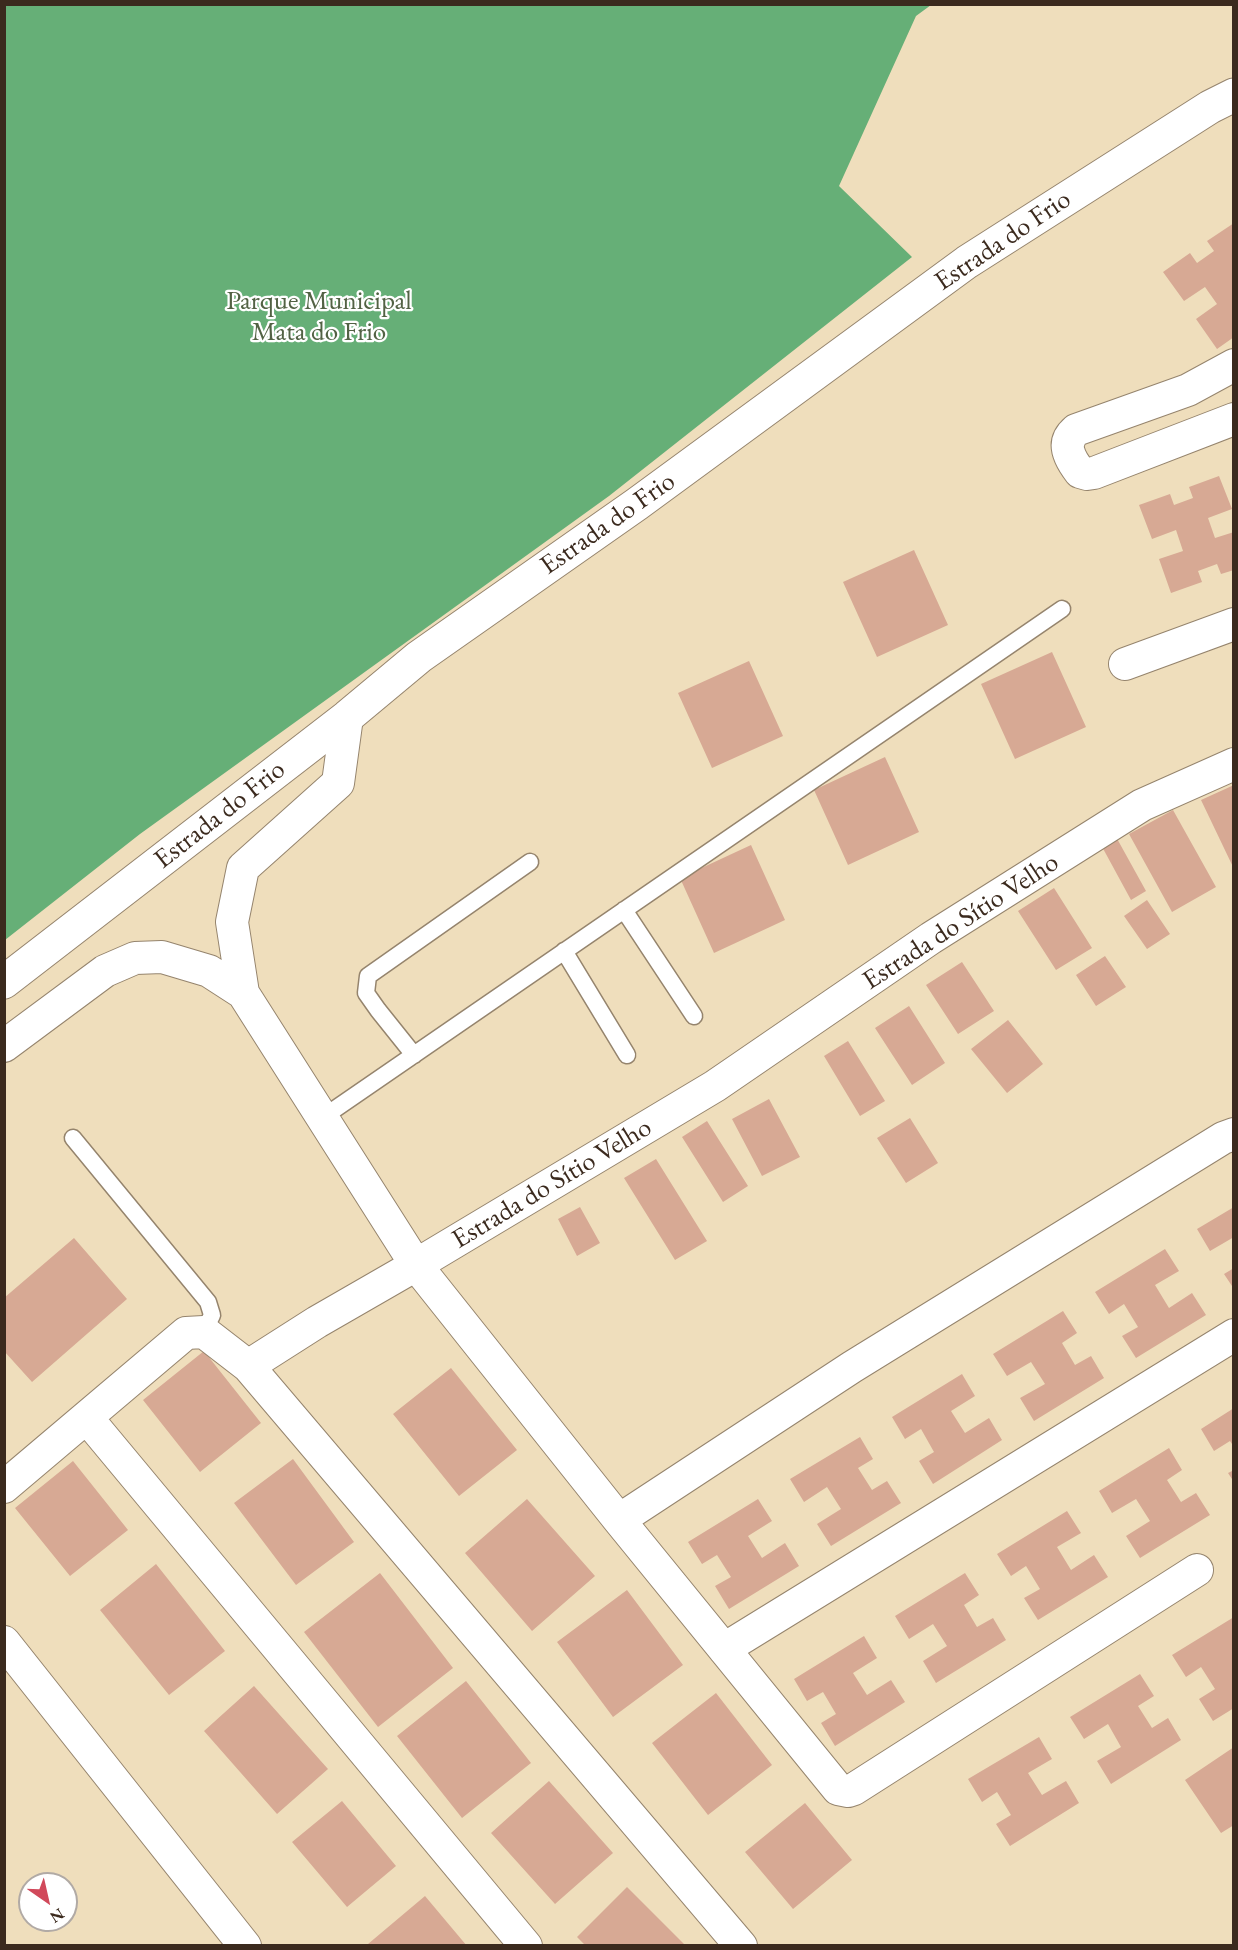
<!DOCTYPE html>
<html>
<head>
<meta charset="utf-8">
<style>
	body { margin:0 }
	#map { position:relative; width:1238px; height:1950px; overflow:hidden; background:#efdebc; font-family:"EB Garamond",serif }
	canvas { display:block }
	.frame { position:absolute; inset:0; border:6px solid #3b2a1e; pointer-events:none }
	.north { position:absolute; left:18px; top:1872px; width:60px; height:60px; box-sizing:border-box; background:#fff; border:2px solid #b1aaa5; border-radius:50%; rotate:146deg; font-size:16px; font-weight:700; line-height:24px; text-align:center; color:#3b2a1e }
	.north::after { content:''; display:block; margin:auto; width:21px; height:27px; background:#d1495b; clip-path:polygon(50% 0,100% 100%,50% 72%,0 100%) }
</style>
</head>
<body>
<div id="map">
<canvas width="1238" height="1950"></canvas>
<div class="frame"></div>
<div class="north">N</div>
</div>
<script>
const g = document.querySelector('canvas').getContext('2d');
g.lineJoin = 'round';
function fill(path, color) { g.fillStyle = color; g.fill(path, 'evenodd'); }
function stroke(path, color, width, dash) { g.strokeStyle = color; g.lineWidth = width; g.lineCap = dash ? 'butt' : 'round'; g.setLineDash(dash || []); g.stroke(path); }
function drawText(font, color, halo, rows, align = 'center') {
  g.font = font + ' "EB Garamond",serif'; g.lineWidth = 4.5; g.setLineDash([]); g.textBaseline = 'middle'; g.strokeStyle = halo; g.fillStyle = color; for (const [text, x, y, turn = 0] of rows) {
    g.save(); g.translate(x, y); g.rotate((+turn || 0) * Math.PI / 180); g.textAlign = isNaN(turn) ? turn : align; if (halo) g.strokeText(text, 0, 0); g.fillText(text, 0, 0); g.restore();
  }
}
fill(new Path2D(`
	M5 4 931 5 916 16 839 186 912 257 609 496 140 834 5 940Z`), '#66af77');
fill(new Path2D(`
	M1234 223V337L1217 349 1196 319 1217 304 1205 287 1184 301 1163 272 1190 253 1197 263 1214 251 1207 241Z
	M1219 476 1232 509 1208 518 1215 538 1234 532V570L1221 574 1217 564 1198 571 1202 582 1171 593 1159 559 1183 551 1176 530 1152 539 1139 505 1170 494 1174 505 1193 498 1189 487Z
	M914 550 948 625 877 657 843 582Z
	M1052 652 1086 727 1015 759 981 684Z
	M749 661 783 736 712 768 678 693Z
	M885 757 919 832 848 865 814 790Z
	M1234 785V869L1201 800Z
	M1173 810 1216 887 1172 912 1129 834Z
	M1115 835 1146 891 1131 900 1100 843Z
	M751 845 785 920 714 953 680 878Z
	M1054 888 1092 948 1056 970 1018 911Z
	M1147 900 1170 934 1147 949 1124 916Z
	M1105 956 1126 987 1096 1006 1076 975Z
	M962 962 994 1011 958 1034 926 985Z
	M909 1006 945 1063 912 1085 875 1028Z
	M1008 1020 1043 1064 1007 1093 971 1049Z
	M848 1041 885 1101 860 1116 824 1056Z
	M769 1099 800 1157 762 1176 732 1119Z
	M910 1118 938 1163 906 1183 877 1138Z
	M707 1121 748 1186 723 1202 682 1137Z
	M656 1159 707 1241 675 1260 624 1178Z
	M580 1207 600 1243 577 1256 558 1219Z
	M1234 1207V1237L1210 1251 1197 1229Z
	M74 1238 127 1299 32 1382 4 1351V1298Z
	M1165 1249 1179 1271 1155 1285 1169 1308 1192 1293 1206 1315 1136 1358 1122 1336 1138 1327 1124 1304 1109 1314 1095 1292Z
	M1234 1268V1289L1224 1274Z
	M1063 1311 1077 1333 1062 1343 1075 1365 1091 1356 1104 1378 1034 1421 1020 1398 1045 1384 1031 1362 1007 1376 993 1354Z
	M204 1351 261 1423 200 1472 143 1400Z
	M451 1368 517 1450 459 1496 393 1414Z
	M962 1374 975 1396 951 1411 965 1433 989 1418 1002 1440 933 1484 919 1461 934 1452 921 1429 905 1439 892 1417Z
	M1234 1408V1447L1230 1441 1214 1451 1201 1429Z
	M860 1437 873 1459 858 1468 872 1490 887 1481 901 1503 831 1546 817 1524 841 1509 827 1487 804 1502 790 1479Z
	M1169 1448 1182 1470 1167 1480 1181 1502 1196 1493 1210 1515 1140 1558 1126 1536 1150 1521 1136 1499 1112 1513 1099 1491Z
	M293 1459 354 1542 296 1585 234 1503Z
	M73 1461 128 1530 70 1576 15 1508Z
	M1234 1470V1482L1228 1473Z
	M527 1499 595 1576 532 1631 465 1553Z
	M758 1499 772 1521 748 1536 762 1558 785 1543 799 1566 729 1609 715 1586 731 1577 717 1555 702 1564 688 1542Z
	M1067 1511 1081 1533 1057 1547 1071 1570 1094 1555 1108 1577 1038 1620 1024 1598 1040 1589 1026 1566 1011 1576 997 1554Z
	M156 1564 225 1651 169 1695 100 1610Z
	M380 1573 453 1668 378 1727 304 1632Z
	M965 1573 979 1595 964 1605 977 1627 993 1618 1006 1640 936 1683 923 1661 947 1646 933 1624 909 1639 895 1616Z
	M627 1590 683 1665 613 1717 557 1642Z
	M1234 1617V1647L1232 1648 1234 1651V1708L1213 1721 1199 1699 1215 1689 1201 1667 1186 1677 1172 1655Z
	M864 1636 877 1658 853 1673 867 1695 891 1680 905 1702 835 1746 821 1723 836 1714 823 1692 807 1701 794 1679Z
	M1140 1674 1154 1696 1138 1706 1152 1728 1168 1718 1181 1740 1111 1784 1097 1761 1121 1747 1108 1724 1084 1739 1070 1717Z
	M466 1681 531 1763 462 1818 397 1736Z
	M254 1686 328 1769 277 1814 204 1731Z
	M716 1693 772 1765 708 1815 652 1743Z
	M1039 1737 1052 1759 1028 1773 1042 1795 1066 1781 1079 1803 1010 1846 996 1824 1011 1815 997 1792 982 1802 968 1779Z
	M1234 1747V1825L1221 1833 1185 1780Z
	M549 1781 613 1853 555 1904 491 1833Z
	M342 1801 396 1866 347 1907 292 1842Z
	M805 1803 852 1860 793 1909 745 1852Z
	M627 1887 686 1946H586L577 1937Z
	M425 1896 467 1946H370L368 1944Z`), '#d7a994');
const lane = new Path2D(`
	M624 910 694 1016
	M564 951 627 1055
	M414 1055 378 1010 366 993 368 976 530 862
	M322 1118 1062 609
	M73 1138 208 1302 212 1315 204 1332`);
const street = new Path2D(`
	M1234 365 1188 390 1076 430C1061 443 1069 458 1080 472L1087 474 1094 473 1234 419
	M1125 664 1234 624
	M347 717 338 783 243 868 232 922 243 993 416 1265 715 1086 931 938 1142 805 1234 764
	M4 1046 105 971 135 958 162 957 209 971 243 993
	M248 1366 317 1322 416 1265 619 1520 838 1789 848 1791 854 1789 1197 1570
	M87 1418 526 1946
	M4 1487 186 1333 204 1332 248 1366 741 1946
	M619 1520 852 1367 1223 1138 1234 1134
	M4 1642 245 1946
	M724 1649 1234 1335`);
const primary = new Path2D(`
	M4 982 347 717 419 657 637 504 967 262 1210 107 1234 95`);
stroke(lane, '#95846d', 19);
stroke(street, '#95846d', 34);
stroke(primary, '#95846d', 35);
stroke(lane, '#fff', 16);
stroke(street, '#fff', 32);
stroke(primary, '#fff', 33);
drawText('27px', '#3b2a1e', '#fff', [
	["Estrada do Frio",1003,241,-34],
	["Estrada do Frio",608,524,-35],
	["Estrada do Frio",220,815,-38],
	["Estrada do Sítio Velho",961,922,-33],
	["Estrada do Sítio Velho",552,1184,-31]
]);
drawText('27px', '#526244', '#fff', [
	["Parque Municipal",319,302],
	["Mata do Frio",319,333]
]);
</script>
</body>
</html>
